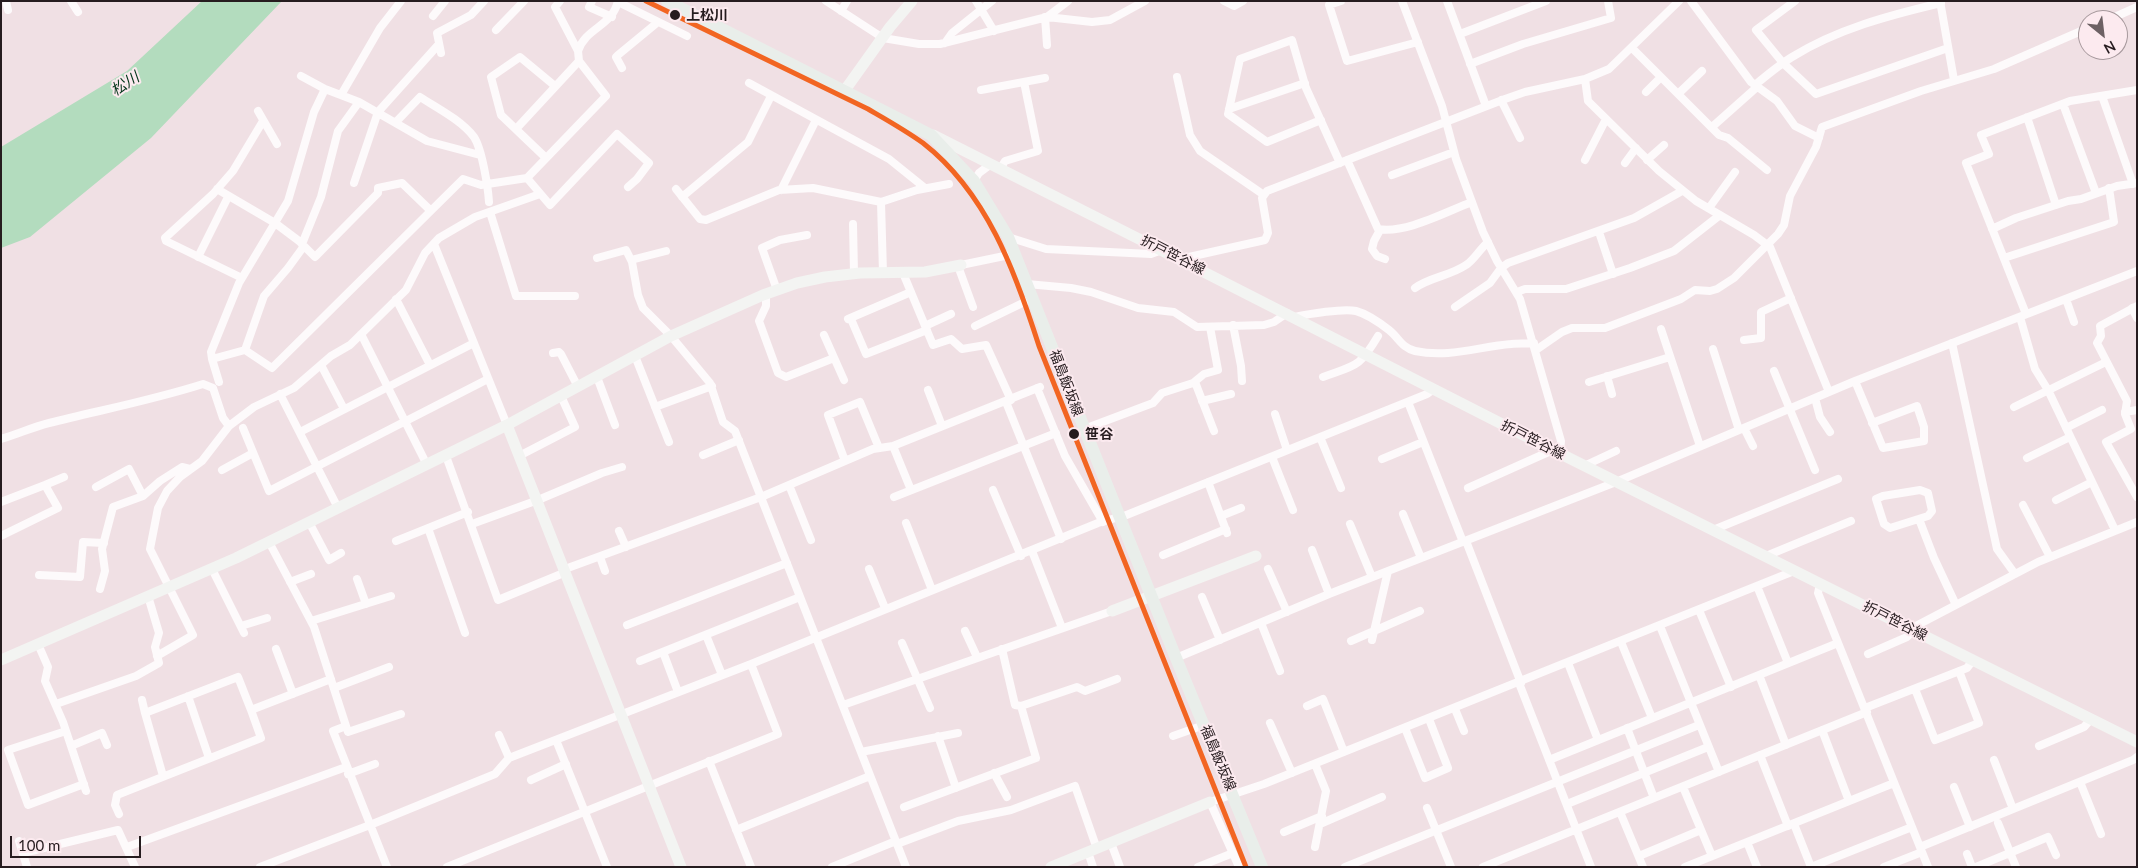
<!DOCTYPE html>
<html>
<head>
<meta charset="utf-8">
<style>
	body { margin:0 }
	#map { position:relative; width:2138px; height:868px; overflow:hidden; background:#f0e0e4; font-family:Lato,sans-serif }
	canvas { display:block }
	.frame { position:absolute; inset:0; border:2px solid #261c1f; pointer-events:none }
	.north { position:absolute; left:2078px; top:10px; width:50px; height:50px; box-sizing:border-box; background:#fceaef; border:1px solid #a6989c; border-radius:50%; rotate:151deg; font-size:14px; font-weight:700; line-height:20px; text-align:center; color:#261c1f }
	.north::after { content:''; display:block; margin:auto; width:18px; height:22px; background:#6d6164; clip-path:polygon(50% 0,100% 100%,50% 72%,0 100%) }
	.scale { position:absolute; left:10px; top:836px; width:131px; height:22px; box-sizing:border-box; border:2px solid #261c1f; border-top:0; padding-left:6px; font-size:15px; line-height:18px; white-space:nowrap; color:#261c1f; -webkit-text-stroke:4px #fceaef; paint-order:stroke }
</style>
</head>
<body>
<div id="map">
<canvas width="2138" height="868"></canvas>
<div class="frame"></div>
<div class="north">N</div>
<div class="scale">100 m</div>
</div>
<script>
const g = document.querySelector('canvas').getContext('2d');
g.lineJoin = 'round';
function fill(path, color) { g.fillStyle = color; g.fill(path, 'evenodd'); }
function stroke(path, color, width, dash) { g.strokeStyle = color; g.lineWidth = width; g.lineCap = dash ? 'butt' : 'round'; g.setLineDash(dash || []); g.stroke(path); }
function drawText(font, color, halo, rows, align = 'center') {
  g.font = font + ' Lato,"Noto Sans JP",sans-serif'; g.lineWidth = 4; g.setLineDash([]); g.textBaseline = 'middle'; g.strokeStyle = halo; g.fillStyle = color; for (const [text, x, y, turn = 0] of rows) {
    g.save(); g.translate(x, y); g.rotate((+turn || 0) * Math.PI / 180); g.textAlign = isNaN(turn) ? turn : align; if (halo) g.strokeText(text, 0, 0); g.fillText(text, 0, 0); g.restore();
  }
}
fill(new Path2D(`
	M202 1H282L151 138 30 237 1 248V147L127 71Z`), '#b3dcbe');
stroke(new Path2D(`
	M6 1 8 10
	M71 1 78 12
	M592 1 589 7 612 17
	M826 1 883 38 919 44H940L1047 17 1092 22 1110 20 1145 1
	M976 1 994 31
	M1224 1 1234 6 1243 1
	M1341 1 1329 5 1347 61 1418 42
	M1402 1 1442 106 1456 159 1483 232 1497 261 1520 299 1561 441 1560 453
	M1447 1 1486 106
	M1691 1 1751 82 1777 101 1795 126 1819 138
	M1795 1 1756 30 1783 63 1816 94 1948 48
	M1940 1 1954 80
	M618 2 687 36
	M841 11 847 1
	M433 16 445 1
	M1045 17 1047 45
	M1047 17 1068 1
	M2108 20 2137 7
	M496 30 524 1
	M1460 34 1546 1
	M945 43 952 33 992 1
	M1632 48 1719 135 1728 138 1767 170
	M578 51C586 27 612 27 618 1
	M441 53 437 33 471 15 484 1
	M1470 64 1523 44 1611 18 1608 1
	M622 68 616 57 618 55 658 22
	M301 76 325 89 359 102 427 141 480 155
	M1177 77 1190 135 1200 151 1264 195
	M1585 79 1588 101 1659 171 1696 201 1754 235 1770 247 1829 392
	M749 83 889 159 925 188
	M1755 85C1767 75 1779 65 1792 57 1837 29 1890 15 1941 3
	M981 90 1045 78
	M1646 92 1661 77
	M1678 94 1702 71
	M341 95 380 28 401 1
	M2102 96 2133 184
	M1501 100 1520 138
	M2063 104 2096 193
	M1229 109 1305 83
	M258 111 277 144
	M2027 117 2056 205
	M1321 120 1267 142 1228 114 1240 59 1292 40 1306 88 1340 163
	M396 122 420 97C437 108 461 120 474 137 482 149 488 187 489 202
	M1712 127 1757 87
	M516 129 579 61 578 51 555 7 560 1
	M546 158 501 115 491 77 520 57 555 86
	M1347 160 1378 229C1406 234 1445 212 1472 202
	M1585 160 1606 119
	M1647 160 1664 145
	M1625 163 1636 148
	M1000 169 1005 161 1038 151 1024 82
	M1392 175 1454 152
	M527 178 550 205 617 134 649 163 637 179 628 187
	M974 181 979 173 991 164
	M354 183 378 112 439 44
	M217 189 275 223 299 241 315 257 378 193V188L402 183 430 210
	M676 189 700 219 706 220 779 190 813 188 881 202 917 190 949 184
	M781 190 816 120
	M682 197 748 142 771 96
	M881 202 883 273
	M1709 208 1735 172
	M490 212 516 296H575
	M853 224 854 273
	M1992 229 2016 218 2068 201 2081 199 2117 186 2137 183
	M1380 230 1374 241 1372 249 1377 256 1385 259
	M1599 232 1613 274
	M1008 237 1046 249 1151 254 1162 250
	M302 244 321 197 338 131 359 102
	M434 244 507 425
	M198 257 228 197
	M597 258 626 250 632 262 638 295 643 308 671 336 710 383 723 422 735 431 906 867
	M2004 258 2114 222 2109 188
	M1180 259 1265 240 1268 233 1262 198 1267 191 1505 99 1525 92 1585 79 1609 69 1679 1
	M631 260 666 251
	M961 265 1014 254
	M958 266 973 307
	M903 273 933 345 951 339 962 349 986 345 1011 400
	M242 278 166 241 165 238 213 194 233 171 263 121
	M1027 284 1071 288 1091 292 1138 308 1174 312 1197 327 1264 325 1274 322 1287 313
	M1415 288C1430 277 1450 276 1466 265 1473 261 1480 249 1488 242
	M777 290 762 248 780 240 807 235
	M1517 292 1525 289H1566L1630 268 1674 251 1720 215
	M766 294V306L759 321 778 373 786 377 834 358
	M396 299 430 365
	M2066 299 2074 322
	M2137 306 2100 326 2101 336 2097 343 2127 401 2125 414 2131 429 2106 442 2137 497
	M1455 307 1490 283 1501 268 1508 263 1634 218 1682 191
	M2132 308 2137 318
	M2026 314 1966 163 1989 154 1981 135 2070 101 2137 90
	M1295 317C1308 314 1344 308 1356 311 1367 314 1380 323 1389 330 1399 338 1402 348 1415 351 1448 358 1478 347 1511 344 1518 343 1526 344 1534 343
	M2020 317 2035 369 2048 390 2115 530
	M848 319 911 292
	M851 319 866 354 927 330
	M1233 325 1241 366 1242 381
	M925 326 951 314
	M975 326 1033 298
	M1661 329 1700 446
	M361 334 427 465
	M824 335 844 380
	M1744 340 1761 338V312L1791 298
	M1952 343 1997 549 2015 574
	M1713 349 1739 430
	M245 350 264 296 288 268 304 246
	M1536 350 1562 332 1572 328H1605L1681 299 1695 290 1710 291 1717 289 1734 278 1778 234 1784 225 1790 196 1816 147 1822 127 1921 91 1994 69 2088 28
	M553 353 559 352 561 354 578 387
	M635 356 669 442
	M212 359 245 350 272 368 463 179 481 185 527 178 606 96 579 61
	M321 365 344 409
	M1774 371 1815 470
	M1607 376 1612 394
	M597 377 615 425
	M1323 377C1356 365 1359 368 1378 336
	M1855 381 1883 448 1924 441V427L1917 406 1872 423
	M219 382 212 359 211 352 239 283 288 201 314 112 325 89
	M1195 382 1214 431
	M1589 382 1670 357
	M1037 388 1065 456 1103 522
	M928 390 942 426
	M280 394 338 508
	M1815 398 1820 417 1830 432
	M1202 401 1231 394
	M1006 402 1061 539
	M1408 402 1463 542
	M655 407 712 386
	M2014 407 2106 362
	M2125 412 2137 410
	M1275 414 1287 450
	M243 428 269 491 488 379
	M1744 428 1753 446
	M2066 428 2102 410
	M1084 429 1153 403 1162 393 1193 383 1204 374 1218 370 1210 327
	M300 432 474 343
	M1320 437 1341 488
	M1 439C18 434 33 427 49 423 101 410 153 400 203 384L213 388 223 418 229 426
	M893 446 911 490
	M703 455 739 440
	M446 456 498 600 566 572
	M519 456 575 427 561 396
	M1272 457 1293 510
	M2027 458 2070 437
	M1382 459 1423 442
	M845 461 828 415 860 402 879 448
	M1586 465 1616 451
	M222 470 253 453
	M1208 482 1227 533
	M45 485 64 477
	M789 485 811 540
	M96 487 129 469 143 496
	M1468 488 1553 450
	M993 490 1021 556
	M1920 490 1928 493 1932 511 1928 516 1890 528 1884 524 1876 499 1883 496Z
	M894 497 1056 433
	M2056 500 2092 482
	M1 502 45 485 58 508 1 536
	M2023 505 2050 557
	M1403 514 1421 558
	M1221 516 1241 508
	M1119 518 1427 394 1434 389
	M1919 519 1934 558 1956 605
	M309 522 329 560 341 553
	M906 523 932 590
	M472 524 538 500 602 473 622 467
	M1350 524 1372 577
	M428 528 465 633
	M1713 530 1838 479
	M619 531 626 547
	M396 541 468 512
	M1466 541 1521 683
	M269 542 314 627 346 726 333 731 387 867
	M1312 550 1329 594
	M1032 551 1062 628
	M1163 555 1226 529
	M1766 556 1851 521
	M600 557 605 571
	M212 569 244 633
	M565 569 761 497 873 449 893 446 1040 387
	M869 569 885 608
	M1268 569 1287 612
	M39 575 80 577 83 542 104 543
	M357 579 366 604
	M290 582 311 574
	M1820 584 1818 593 1928 867
	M1757 586 1788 663
	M100 589 105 571 102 549 113 507 143 496 160 481 182 467 190 469
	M1202 597 1220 640
	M1699 610 1731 687
	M311 621 391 596
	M1261 623 1280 671
	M627 625 787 563
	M241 626 267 618
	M1660 626 1719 772
	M1910 629 2038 562 2137 522
	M965 631 977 657
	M706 635 722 675
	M1372 640 1388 571
	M1351 641 1420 611
	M1621 642 1652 718
	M902 643 930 708
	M38 644 48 667 45 681 63 722 86 791
	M276 649 293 694
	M1002 649 1015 705 1021 706
	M663 652 678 692
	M1868 654 1907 637 1914 630
	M157 656 193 635 150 549 158 508 167 491 180 477 202 461 229 426 254 407 294 388 331 356 350 345 406 290 425 253 439 238 475 217 540 194
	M1176 658 1329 594 1616 482 1855 381 2137 271
	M640 661 800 597
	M1568 663 1598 740
	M1759 675 1786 745
	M1519 683 1591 867
	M334 688 389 667
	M1915 689 1935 740 1979 723 1959 671
	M188 696 209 758
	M142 700 145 713
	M56 704 136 676 159 663 155 647 159 633 148 596
	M843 705 1112 611
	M1307 706 1323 699 1344 752
	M1865 708 1967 668 1973 660
	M1455 709 1464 731
	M1270 723 1292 773
	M346 726 348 732 401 714
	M1405 728 1425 778 1448 768 1429 719
	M1627 728 1654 798
	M1822 730 1849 801
	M66 731 8 750 28 805 84 784
	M499 735 509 758
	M938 736 956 788
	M1173 736 1204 725
	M556 740 607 867
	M71 746 102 733 107 745
	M2039 746 2084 727 2091 719
	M861 752 958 733
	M1760 755 1788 826
	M1549 760 1838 643
	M1994 760 2013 809
	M709 761 751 867
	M994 773 1007 797
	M348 774 375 764
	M163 776 145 713 238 677 251 710
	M531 780 566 764
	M2080 782 2101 834
	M1683 787 1712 856
	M1954 787 1970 827
	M1567 804 1708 747
	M904 807 1036 758 1021 706 1077 687 1085 691 1117 679
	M1427 808 1451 867
	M1620 812 1643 867
	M119 814 115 805 117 795 261 738 251 710 331 679
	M1998 823 2016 867
	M1320 824 1382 797
	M1794 824 1811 867 1912 827
	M736 830 870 776
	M1284 832 1322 816
	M19 841 27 867
	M1747 842 1757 867
	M1111 843 1120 867
	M897 844 958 821 1011 810 1075 786 1097 849
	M127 847 346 767
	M1315 847 1326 791 1315 764
	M1920 847 2133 760 2137 757
	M1088 852 1093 867
	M23 853 118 830 135 867
	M1967 854 1972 867
	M1639 856 1701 830
	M260 867 370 825 495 774 509 758 751 664 1098 523 1119 517
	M447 867 778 734 751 664
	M832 867 896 841
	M1198 867 1233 853
	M1239 867 1210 802 1264 784 1794 571
	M1345 867 1699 725
	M1483 867 1867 712
	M1685 867 1894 783
	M1884 867 1922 852
	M1976 867 2048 837 2056 855`), '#fdfafb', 8);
stroke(new Path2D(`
	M845 90 890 27 912 1
	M933 135C1139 238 1344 344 1549 448 1745 547 1941 644 2137 742
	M507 425 681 867
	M1112 611 1256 556
	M1 660 236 558 507 425 671 336 763 295 797 283 825 277 860 273 925 272 961 265
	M1051 867 1210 802`), '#f3f4f2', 11);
stroke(new Path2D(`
	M667 1 931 135 974 181 1008 237 1176 658 1262 867`), '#e9eeea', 12);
stroke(new Path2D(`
	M646 1 868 109C887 120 905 130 923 143 987 193 1015 271 1039 346L1246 867`), '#f26522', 5);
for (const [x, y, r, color] of [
	[675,15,6,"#261c1f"],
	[1074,434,6,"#261c1f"]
]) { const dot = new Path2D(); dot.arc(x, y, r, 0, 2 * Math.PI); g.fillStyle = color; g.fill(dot); stroke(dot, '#fceaef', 2); }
drawText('bold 14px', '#261c1f', '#fceaef', [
	["上松川",686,15],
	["笹谷",1085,434]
], 'left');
drawText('14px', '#261c1f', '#fceaef', [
	["折戸笹谷線",1173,255,27],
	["福島飯坂線",1066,383,69],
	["折戸笹谷線",1533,440,27],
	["折戸笹谷線",1895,621,27],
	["福島飯坂線",1218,758,67]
]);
drawText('italic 15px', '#003418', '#fceaef', [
	["松川",125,84,-33]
]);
</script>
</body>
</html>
